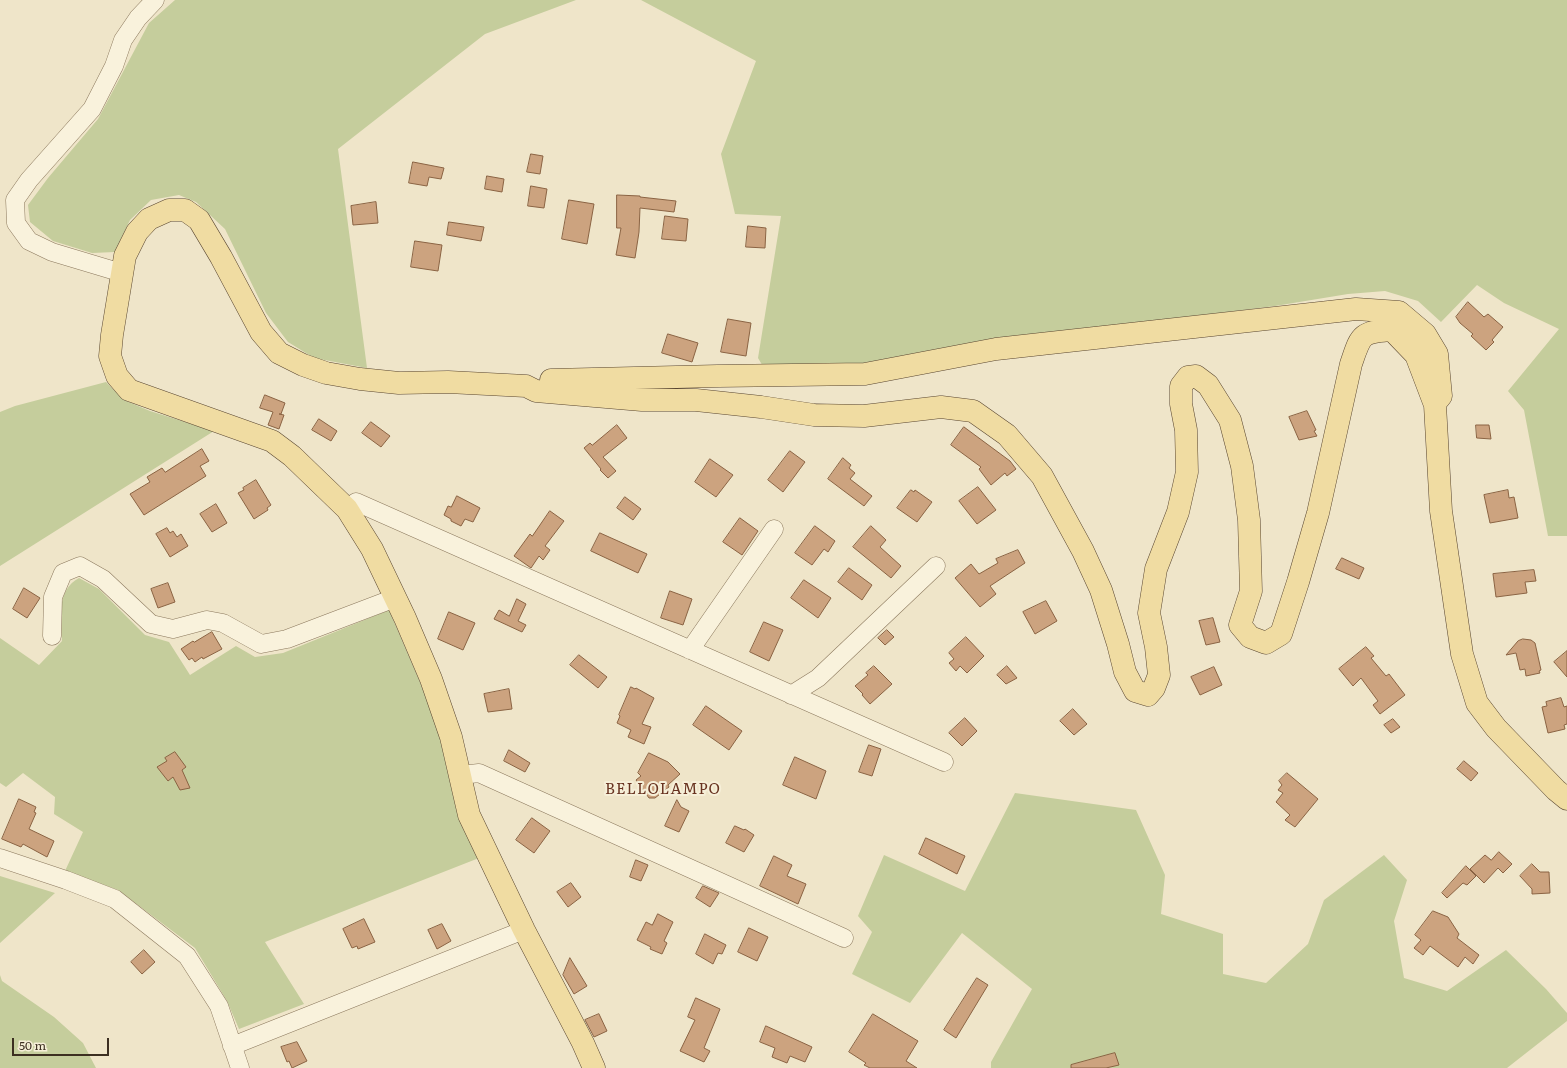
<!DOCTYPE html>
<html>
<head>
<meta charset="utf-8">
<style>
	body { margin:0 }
	#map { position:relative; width:1567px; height:1068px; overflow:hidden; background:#efe5c9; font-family:Literata,serif }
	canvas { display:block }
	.scale { position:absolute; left:12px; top:1038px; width:97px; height:18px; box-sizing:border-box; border:2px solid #3c2f21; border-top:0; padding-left:5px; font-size:12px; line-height:14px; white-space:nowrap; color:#3c2f21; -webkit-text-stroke:3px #f6efd8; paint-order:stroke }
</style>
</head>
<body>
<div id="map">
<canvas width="1567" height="1068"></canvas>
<div class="scale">50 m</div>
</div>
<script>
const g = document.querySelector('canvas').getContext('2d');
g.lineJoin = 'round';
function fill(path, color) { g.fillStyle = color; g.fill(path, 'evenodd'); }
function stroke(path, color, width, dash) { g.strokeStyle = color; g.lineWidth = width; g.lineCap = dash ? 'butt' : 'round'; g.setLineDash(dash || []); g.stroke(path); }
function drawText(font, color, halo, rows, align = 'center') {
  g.font = font + ' Literata,serif'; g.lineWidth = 4; g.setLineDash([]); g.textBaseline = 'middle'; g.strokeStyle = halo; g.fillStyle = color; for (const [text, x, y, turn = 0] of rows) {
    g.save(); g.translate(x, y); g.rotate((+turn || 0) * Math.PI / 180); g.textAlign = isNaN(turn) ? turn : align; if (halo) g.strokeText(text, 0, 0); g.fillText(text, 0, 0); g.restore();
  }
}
fill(new Path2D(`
	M175 0H576L485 34 338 149 367 368 314 358 288 342 266 313 225 229 196 202 179 195 151 200 130 220 115 252 92 253 53 241 30 222 28 205 48 178 98 119 149 23Z
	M641 0H1567V536H1548L1524 410 1508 391 1559 329 1504 303 1477 285 1441 322 1418 301 1385 291 1348 294 1275 306 1002 341 851 365 764 368 758 358 781 216 735 214 721 154 756 61Z
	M106 382 124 400 150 411 214 431 0 566V412L15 406Z
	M79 578 99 589 145 635 169 642 190 675 236 646 255 657 283 653 389 610 423 689 443 746 479 858 265 942 304 1004 239 1029 227 1001 195 948 118 890 65 871 83 832 54 814 55 797 23 773 6 787 0 783V638L39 665 62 641C61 619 56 590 79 578Z
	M1015 793 1136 810 1165 875 1161 914 1223 934V974L1266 983 1308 944 1324 900 1384 855 1407 880 1394 921 1404 978 1447 991 1506 950 1546 989 1567 1013V1021L1507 1068H991V1062L1032 989 962 933 910 1003 852 974 872 932 858 916 884 855 965 891Z
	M0 876 55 893 0 943Z
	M0 975 2 981 54 1017 83 1043 96 1068H0Z`), '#c5cd9c');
const building = new Path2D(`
	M531 154 543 156 540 174 527 172Z
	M413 162 444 168 441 179 429 177 427 186 409 183Z
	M487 176 504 179 502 192 485 189Z
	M531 186 547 189 544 208 528 206Z
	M617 195 640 196V197L676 201 674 212 640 208 639 232 635 258 616 255 621 228H617Z
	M569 200 594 204 587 244 562 239Z
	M376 202 378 223 353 225 351 206Z
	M665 216 688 219 686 241 662 239Z
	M449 222 484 227 481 241 447 235Z
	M748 226 766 228 765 248 746 247Z
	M415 241 442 245 438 271 411 267Z
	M1468 302 1484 317 1488 314 1503 327 1492 340 1494 342 1486 350 1471 336 1473 334 1460 323 1456 317Z
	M728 319 751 323 746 356 721 352Z
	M668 334 698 343 692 362 662 353Z
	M265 395 285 403 281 414H279L284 415 279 429 268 425 273 412 260 408Z
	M1307 411 1316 430 1314 431 1317 436 1299 440 1289 417Z
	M319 419 337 431 331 441 312 430Z
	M371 422 390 436 381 447 362 433Z
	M617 425 627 438 603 457 616 471 608 478 600 470 601 469 584 448 590 443 592 445Z
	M1476 425H1489L1491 439 1477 438Z
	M964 427 1010 461 1016 469 1007 476 1005 473 991 485 979 469 981 467 951 445Z
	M202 449 209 461 200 466 206 476 144 515 130 494 150 482 147 477 162 468 165 472Z
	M790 451 805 462 783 492 768 480Z
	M843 458 851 465 849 468 855 473 850 479 872 496 864 506 828 479Z
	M710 459 733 475 716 497 695 482Z
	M256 480 271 505 267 508 268 510 254 519 238 493 244 490 243 488Z
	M978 487 996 510 977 524 959 501Z
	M911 490 914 492 915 490 932 502 917 522 897 508Z
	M1508 490 1509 498 1514 497 1518 518 1490 523 1484 495Z
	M457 496 480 508 473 522 465 519 461 526 451 521V519L444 515 448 506 451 507Z
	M625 497 641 509 633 520 617 508Z
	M216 504 227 523 212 532 200 514Z
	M550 511 564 521 545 546 550 550 543 560 539 556 531 568 514 556 530 534 532 536Z
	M740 518 758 531 742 555 723 542Z
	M815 526 835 541 828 552 824 549 812 565 795 553Z
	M871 526 886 540 880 547 901 566 891 578 853 547Z
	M167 528 170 533 173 531 177 537 181 534 188 546 170 557 156 534Z
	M600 533 647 554 638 573 591 551Z
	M1018 550 1025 563 990 586 996 594 980 607 955 578 971 564 979 574 998 563 996 559Z
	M1342 558 1364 568 1359 579 1336 569Z
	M849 568 872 585 862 600 838 582Z
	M1534 570 1536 581 1525 582 1527 593 1496 597 1493 574Z
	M804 580 831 598 818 618 791 598Z
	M168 583 175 602 158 608 151 589Z
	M24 588 40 598 27 618 13 609Z
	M670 591 692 599 683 625 661 618Z
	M517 599 526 604 518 621 526 625 522 632 494 619 499 610 509 616Z
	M1046 601 1057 621 1035 634 1023 612Z
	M449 612 475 623 463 650 438 639Z
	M1213 618 1220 642 1206 645 1199 621Z
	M764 622 783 630 769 661 750 652Z
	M887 630 894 637 885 645 878 638Z
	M212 632 222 649 203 659 202 657 195 662 192 658 189 660 181 649 193 641 194 642Z
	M966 637 984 656 967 673 960 666 956 671 949 663 954 659 949 653Z
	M1523 639 1531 640 1535 643 1541 670 1539 671 1540 673 1526 676 1525 669 1520 670 1516 653 1506 655 1518 641Z
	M1366 647 1374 656 1371 658 1386 676 1389 674 1405 695 1380 714 1373 705 1378 701 1361 678 1353 686 1339 669Z
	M1567 651V677L1554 662Z
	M579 655 607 677 598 688 570 665Z
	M874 666 892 684 870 704 862 695 863 694 855 686 868 675 866 673Z
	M1007 666 1017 678 1006 684 997 675Z
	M1214 667 1222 685 1200 695 1191 677Z
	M631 687 635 689 636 688 654 698 642 724 651 727 644 744 628 737 631 730 617 723 620 716 619 715Z
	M509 689 512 709 488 712 484 694Z
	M1561 698 1564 707 1567 706V724L1564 725 1565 729 1548 733 1542 707 1547 706 1546 702Z
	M706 706 742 731 729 750 693 725Z
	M1073 709 1087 724 1074 735 1060 721Z
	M965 718 977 731 962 746 949 733Z
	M1393 719 1400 727 1391 733 1384 725Z
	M869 745 881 749 872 776 859 772Z
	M509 750 530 763 525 772 504 761Z
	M175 752 186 767 182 770 190 788 180 790 173 777 168 781 157 767 167 761 165 758Z
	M649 753 668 762 680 774 668 785 669 787 655 798H649L636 780 641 776 638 773Z
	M795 757 826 771 816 799 783 785Z
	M1464 761 1478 773 1471 781 1457 769Z
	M1287 773 1318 799 1295 827 1285 820 1290 815 1276 802 1283 793 1278 790 1282 785 1279 781Z
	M19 799 36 807 34 812 36 813 29 829 54 841 47 857 23 844 21 847 2 839Z
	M677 800 681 807 689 811 679 832 665 826Z
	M532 818 550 831 534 853 516 840Z
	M735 826 744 830 745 829 754 835 744 852 726 843Z
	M926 838 965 856 957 874 919 854Z
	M1499 852 1512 864 1503 873 1498 868 1484 883 1470 869 1485 855 1491 860Z
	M774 856 792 865 787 876 806 884 798 904 760 886Z
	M636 860 648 865 641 881 630 877Z
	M1532 864 1540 872H1549L1550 893 1532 894V889L1520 876Z
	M1466 866 1476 876 1467 885 1463 883 1447 898 1442 893Z
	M571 883 581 897 568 907 557 892Z
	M703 886 719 893 710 907 696 898Z
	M1433 911 1448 917 1459 934 1457 938 1479 955 1473 964 1465 957 1458 967 1430 946 1423 955 1414 948 1421 940 1415 935Z
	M658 914 673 922 664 941 667 943 662 954 650 949 651 947 637 940 646 922 652 925Z
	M364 919 375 942 358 949 357 946 352 948 343 929Z
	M442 924 451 941 437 949 428 930Z
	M749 928 768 937 757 961 738 952Z
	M705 934 726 945 722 954 718 953 713 964 696 954Z
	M144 950 155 962 142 974 131 962Z
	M570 958 587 986 574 994 563 975Z
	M977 978 988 985 956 1038 944 1030Z
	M696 998 720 1009 704 1048 710 1051 704 1062 680 1051 695 1020 688 1017Z
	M599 1014 607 1031 594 1037 585 1020Z
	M873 1014 918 1041 906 1061 917 1068H870L864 1065 866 1063 849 1052Z
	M766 1026 812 1047 805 1062 790 1056 787 1063 772 1057 775 1048 760 1042Z
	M297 1042 307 1061 292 1068 289 1061 287 1062 281 1047Z
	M1115 1053 1119 1065 1106 1068H1071V1065Z`);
fill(building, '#cca37f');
stroke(building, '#8a6343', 1);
const minor = new Path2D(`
	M122 273 52 252 29 241 16 223 15 200 29 180 92 109 114 66 123 40 138 18 155 0
	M347 509 356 502 944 762
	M52 636 53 597 63 573 80 566 103 579 151 624 173 629 207 620 223 623 261 644 287 639 395 598
	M690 650 774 529
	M791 695 818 678 936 566
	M461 775 479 773 844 938
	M0 858 66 880 115 899 187 956 219 1006 240 1068
	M232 1046 524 930`);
const major = new Path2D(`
	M551 380 718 376 865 374 996 349 1356 309 1399 312 1425 334 1437 354 1441 396 1436 402
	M594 1068 583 1043 524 930 469 815 451 737 431 679 405 618 372 549 347 509 292 456 272 441 129 390 117 376 110 356 112 335 125 256 137 232 149 219 169 210H185L199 220 221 257 261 332 279 353 303 365 326 373 360 379 399 383 448 382 526 386 536 391 642 400H696L761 407 814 415 864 416 941 407 973 411 1007 435 1042 476 1083 551 1101 590 1118 644 1125 672 1135 691 1148 695 1154 688 1159 675 1156 647 1149 613 1156 569 1178 512 1187 472 1186 430 1181 404V386L1188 377 1196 376 1208 385 1230 420 1242 466 1249 520 1251 591 1240 625 1250 637 1266 643 1281 634 1298 582 1318 513 1351 364C1361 335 1360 332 1392 330L1416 355 1435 405 1441 511 1462 654 1477 703 1496 728 1556 790 1567 799`);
stroke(minor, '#8b785d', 19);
stroke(major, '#594631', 23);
stroke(minor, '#f9f2dc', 18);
stroke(major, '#f0dca2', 22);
g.letterSpacing = '1px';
drawText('15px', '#683320', '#f6efd8', [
	["BELLOLAMPO",663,790]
]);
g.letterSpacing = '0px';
</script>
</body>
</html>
